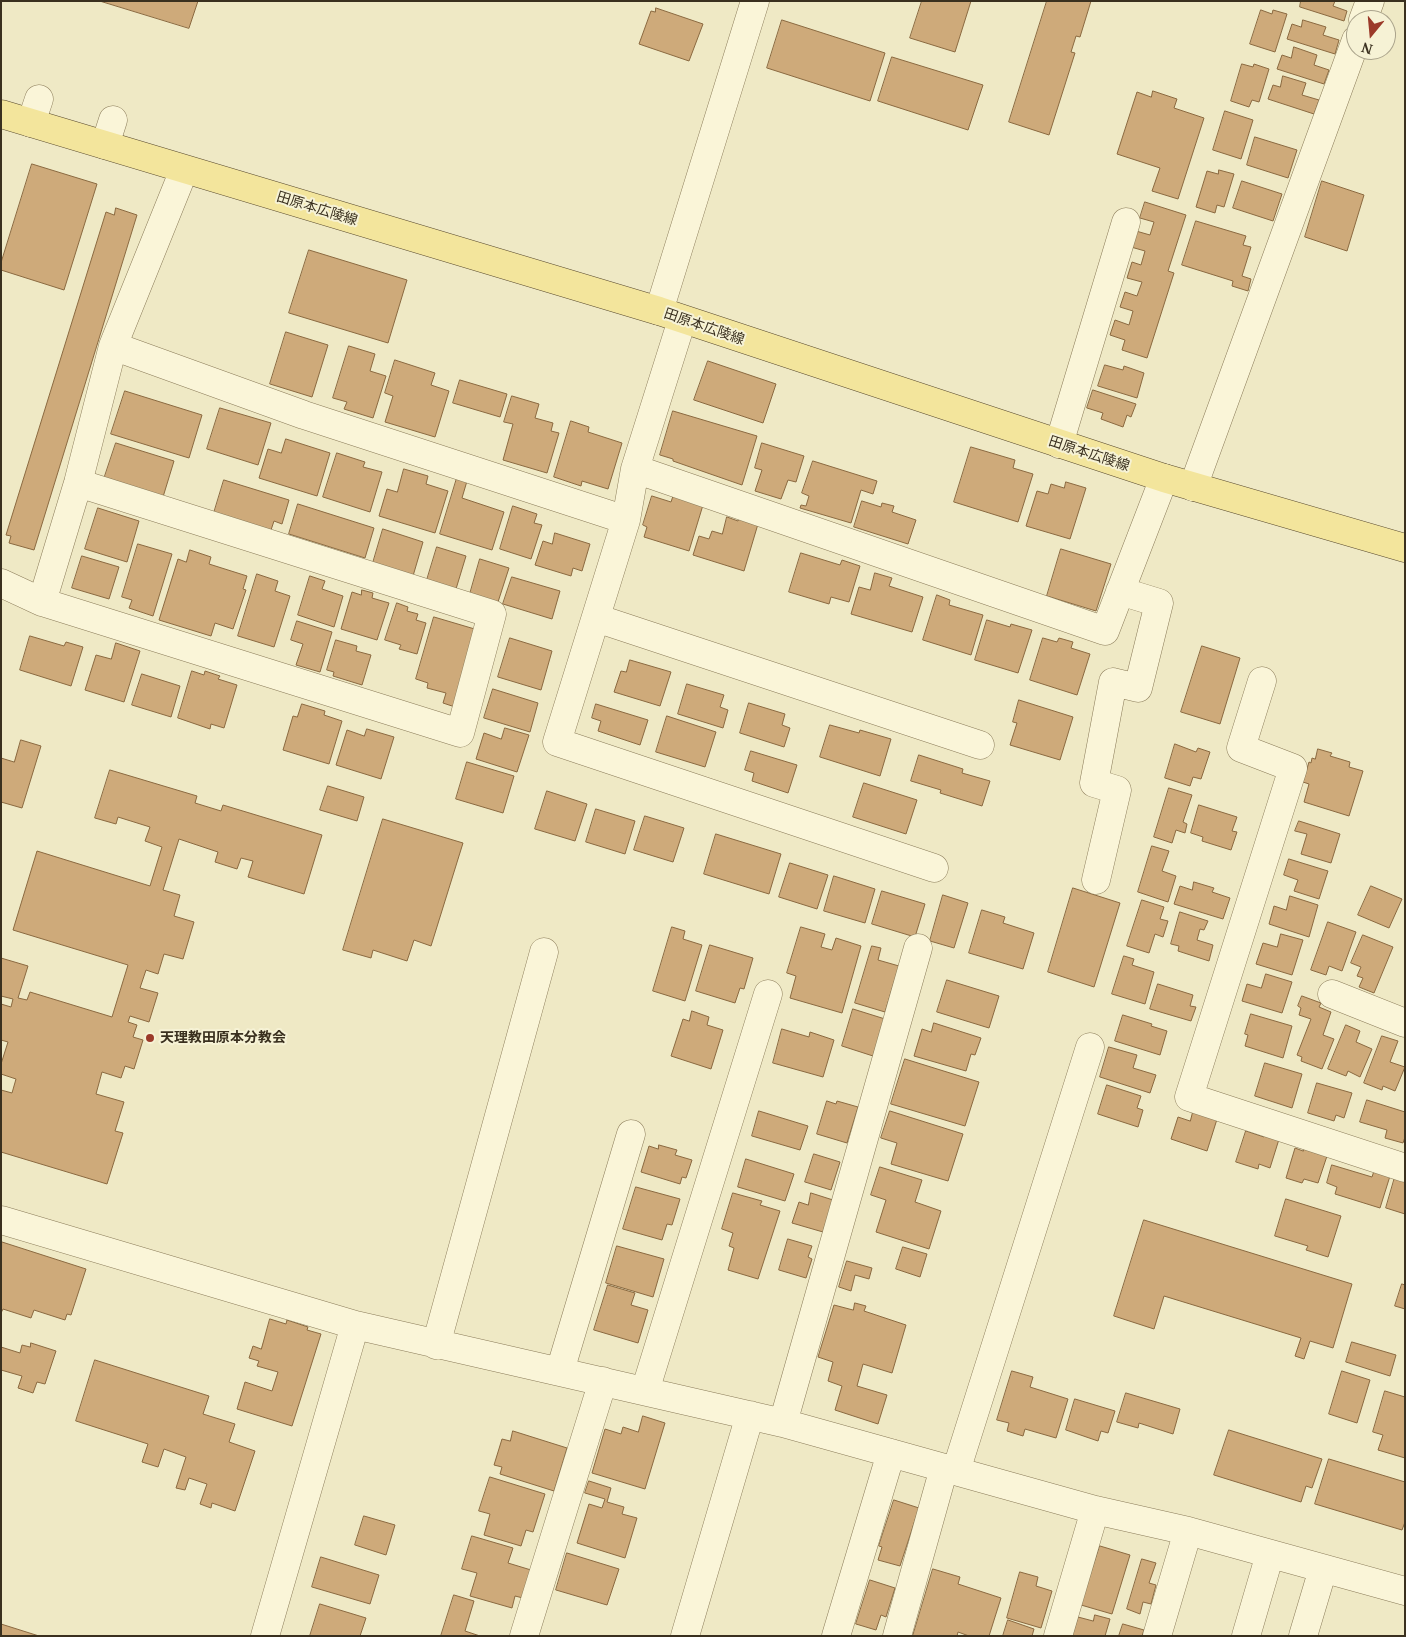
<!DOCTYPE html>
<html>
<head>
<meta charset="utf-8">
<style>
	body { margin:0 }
	#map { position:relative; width:1406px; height:1637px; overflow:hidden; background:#efe9c5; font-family:"PT Serif",serif }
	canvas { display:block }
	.frame { position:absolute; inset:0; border:2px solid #3a301f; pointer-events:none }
	.north { position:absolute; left:1346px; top:10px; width:50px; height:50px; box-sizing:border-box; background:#f6f2d5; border:1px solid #aba48c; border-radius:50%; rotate:197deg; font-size:14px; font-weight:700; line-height:20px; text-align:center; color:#3a301f }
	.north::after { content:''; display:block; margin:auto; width:18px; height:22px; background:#9b3a29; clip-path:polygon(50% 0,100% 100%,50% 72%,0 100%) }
</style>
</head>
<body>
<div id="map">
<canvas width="1406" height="1637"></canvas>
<div class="frame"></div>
<div class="north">N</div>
</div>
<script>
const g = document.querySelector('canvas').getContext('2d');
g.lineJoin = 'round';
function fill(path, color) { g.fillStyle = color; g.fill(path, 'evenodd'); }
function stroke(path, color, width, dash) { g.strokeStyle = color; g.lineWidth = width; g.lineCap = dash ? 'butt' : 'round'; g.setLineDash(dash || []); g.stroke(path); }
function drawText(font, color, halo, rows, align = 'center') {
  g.font = font + ' "PT Serif","Noto Sans JP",serif'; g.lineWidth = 4; g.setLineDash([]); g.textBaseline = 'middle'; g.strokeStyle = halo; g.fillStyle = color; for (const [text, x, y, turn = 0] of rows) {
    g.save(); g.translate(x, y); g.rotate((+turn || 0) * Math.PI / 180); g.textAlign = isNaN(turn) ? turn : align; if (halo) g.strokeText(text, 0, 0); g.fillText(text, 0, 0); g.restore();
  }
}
const building = new Path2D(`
	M100 1H198L189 28Z
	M922 1H971L955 52 910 38Z
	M1047 1H1091L1080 37 1076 36 1071 52 1075 53 1049 135 1009 122Z
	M1301 1H1335L1333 6 1347 11 1344 21 1300 7Z
	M656 8 703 24 689 61 639 44 651 11 655 12Z
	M1261 10 1272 14 1273 10 1287 14 1275 52 1250 44Z
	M782 20 885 53 870 101 767 68Z
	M1303 20 1326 27 1323 35 1339 40 1335 54 1287 39 1292 24 1301 27Z
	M1294 47 1317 55 1314 65 1329 70 1324 84 1277 69 1282 55 1291 58Z
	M892 57 983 85 968 130 878 101Z
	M1242 64 1253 67 1254 64 1269 69 1259 102 1252 100 1249 107 1231 101Z
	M1283 76 1306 83 1302 95 1319 100 1314 114 1268 99 1273 85 1280 87Z
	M1153 91 1177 99 1174 108 1204 118 1178 199 1152 191 1160 168 1117 154 1137 92 1151 97Z
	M1225 111 1253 120 1241 159 1213 150Z
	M1255 137 1297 150 1288 178 1247 165Z
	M32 164 97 184 64 290 1 270V263Z
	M1219 170 1234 174 1224 207 1217 205 1215 213 1196 207 1207 171 1218 174Z
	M1242 181 1282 194 1273 221 1233 208Z
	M1322 181 1364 195 1347 251 1305 237Z
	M1145 202 1186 215 1168 271 1174 273 1147 358 1122 350 1125 340 1110 335 1115 320 1129 325 1133 311 1120 307 1125 292 1137 296 1142 282 1127 278 1132 262 1141 265 1145 251 1131 247 1136 231 1150 235 1154 222 1140 218Z
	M116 208 137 215 34 550 9 543 11 536 6 535 106 212 114 215Z
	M1196 221 1246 236 1243 245 1251 247 1242 276 1251 279 1248 291 1232 286 1233 281 1182 265Z
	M309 250 407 280 388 343 289 313Z
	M286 332 328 345 312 397 270 384Z
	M349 346 375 354 370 371 386 376 373 418 344 409 347 402 333 398Z
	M395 360 435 373 431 385 449 391 435 437 385 422 393 396 385 393Z
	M708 361 776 384 763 423 694 400Z
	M1105 365 1123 370 1124 366 1144 373 1137 398 1098 386Z
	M460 380 507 394 500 417 453 403Z
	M1093 390 1136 404 1131 417 1127 415 1123 427 1101 419 1103 413 1087 408Z
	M125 391 202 415 189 458 111 434Z
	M512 396 539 404 535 418 553 423 551 431 559 433 547 473 503 460 513 424 504 422Z
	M220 408 271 423 258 465 207 449Z
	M673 411 757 436 742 485 673 461V459L660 455Z
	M571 421 589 427 588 432 622 443 608 489 582 481 581 486 554 477Z
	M286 439 330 453 317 496 259 478 268 449 281 453Z
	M116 443 174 461 163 497 104 479Z
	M762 443 804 456 796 482 788 480 781 499 755 491 762 470 755 468Z
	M971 447 1015 460 1013 468 1033 474 1018 522 954 502Z
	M337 453 365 462 363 467 382 472 370 512 323 497Z
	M813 461 877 481 873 494 861 490 851 523 800 508 801 505 806 506 809 496 802 493Z
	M404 469 428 476 426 484 448 491 435 533 379 516 387 489 397 492Z
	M457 478 467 481 462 498 504 512 492 550 440 534Z
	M224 480 289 500 282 524 274 521 271 530 214 513Z
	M1066 482 1086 488 1070 539 1026 526 1037 491 1048 494 1051 484 1064 488Z
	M652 496 671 502 673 496 703 505 689 551 644 537 647 527 643 525Z
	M862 501 881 507 882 503 894 506 892 512 916 520 908 544 854 527Z
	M298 504 374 528 365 558 289 534Z
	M513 506 537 514 534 523 542 525 531 559 500 549Z
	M98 508 139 521 127 562 85 549Z
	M727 517 738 521 739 519 758 524 744 571 693 555 699 536 709 539 712 531 722 534Z
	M383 529 423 542 413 576 373 563Z
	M555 533 590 544 582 571 573 568 571 576 535 565 543 541 552 544Z
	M138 544 172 554 153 616 129 608 132 600 122 597Z
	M437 547 466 556 456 589 427 580Z
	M1061 549 1111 564 1096 611 1047 596Z
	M190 550 211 557 209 564 247 576 243 589 246 590 233 629 215 623 211 636 159 620 178 559 186 562Z
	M801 553 840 565 842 560 860 566 849 602 831 597 829 604 789 592Z
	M82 556 119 567 109 599 72 588Z
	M480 559 509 568 498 602 470 594Z
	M875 573 892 578 889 586 923 597 912 632 851 614 859 587 870 590Z
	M257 574 278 581 275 591 290 596 274 647 238 636Z
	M310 576 325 581 322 589 343 596 334 627 298 615Z
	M512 577 560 591 552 619 503 604Z
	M362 590 373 593 372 598 389 603 377 640 341 629 352 592 361 595Z
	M937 595 950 600 949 605 983 615 971 655 923 640Z
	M397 603 408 607 407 611 418 614 416 620 426 623 417 654 399 649 401 645 385 640Z
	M434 617 478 630 455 707 443 703 446 693 427 688 428 683 416 679Z
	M987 620 1010 627 1011 624 1032 630 1018 673 975 660Z
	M297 621 332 632 320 672 296 665 303 644 291 640Z
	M30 636 64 646 66 642 83 647 71 686 20 670Z
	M510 638 552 651 541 690 498 677Z
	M1043 638 1057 642 1059 638 1073 642 1071 648 1090 654 1077 695 1030 680Z
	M336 640 357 646 356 651 371 655 362 685 333 676 334 672 327 670Z
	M116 643 140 651 124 702 85 690 96 655 111 659Z
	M1202 646 1240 658 1220 724 1181 712Z
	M630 660 671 672 660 706 614 692 621 671 626 672Z
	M192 671 204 675 205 671 220 676 218 679 237 685 224 728 211 724 210 729 178 718Z
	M142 674 180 686 171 717 132 705Z
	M687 684 724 695 720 707 728 710 723 728 678 714Z
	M493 689 538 703 530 732 484 718Z
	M1019 700 1073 717 1060 760 1010 745 1017 723 1013 722Z
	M749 703 785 714 782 725 790 728 784 747 740 733Z
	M302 704 325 711 324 715 342 721 329 764 283 750 293 716 297 717Z
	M596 704 648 720 640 745 598 731 601 721 592 718Z
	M667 716 716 732 705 767 656 752Z
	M830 725 859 733 860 730 891 739 880 776 820 757Z
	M505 728 529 735 517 772 476 759 484 733 501 739Z
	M367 729 394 737 381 779 336 765 347 730 364 736Z
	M21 740 41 746 22 808 1 802V758L14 762Z
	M1175 744 1196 752 1198 748 1210 752 1201 779 1193 777 1190 786 1165 778Z
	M1318 749 1332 753 1330 756 1350 762 1349 767 1363 771 1349 816 1304 802 1309 784 1303 782 1309 762 1311 763 1312 758 1315 759Z
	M751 751 797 765 788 793 752 781 754 773 745 770Z
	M919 755 963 769 962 773 990 781 982 806 940 793 941 790 911 781Z
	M467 762 514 776 503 813 456 799Z
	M110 770 197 796 195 803 221 811 223 805 322 835 304 894 248 877 253 861 241 858 237 869 215 862 218 852 179 839 163 890 180 895 174 916 194 922 183 959 164 954 158 974 146 970 140 988 158 993 149 1022 130 1016 128 1022 137 1025 133 1037 143 1040 134 1069 125 1066 121 1078 102 1072 96 1094 124 1102 115 1131 123 1133 107 1184 1 1152V1090L12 1093 16 1079 1 1074V1064L8 1042 1 1040V1004L11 1007 13 999 1 996V958L28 966 18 998 27 1000 30 992 112 1017 128 965 13 930 37 851 150 886 162 847 145 841 150 827 118 817 116 824 95 818Z
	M864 783 917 800 906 834 853 817Z
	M328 786 364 797 357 821 320 810Z
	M1169 788 1192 795 1183 822 1187 824 1185 833 1176 830 1172 843 1154 837Z
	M547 791 587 804 575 841 535 829Z
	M1199 805 1237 817 1232 831 1237 832 1231 850 1202 841 1203 837 1191 833Z
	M596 809 635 821 625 854 586 842Z
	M645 816 684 828 673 862 634 850Z
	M383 819 463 843 431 946 414 940 407 961 373 950 371 958 343 950Z
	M1299 821 1340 834 1331 863 1301 854 1307 834 1295 831Z
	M716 834 781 854 769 894 704 874Z
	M1152 846 1169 851 1162 871 1176 876 1168 902 1138 892Z
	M1289 859 1328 871 1319 899 1294 891 1298 880 1284 875Z
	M790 863 828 875 817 909 779 897Z
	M834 876 875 889 865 923 824 911Z
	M1194 882 1214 888 1212 892 1230 898 1223 919 1174 904 1180 886 1192 890Z
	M1371 886 1402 899 1389 928 1358 915Z
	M1073 888 1120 903 1094 987 1048 972Z
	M882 891 925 904 915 937 872 924Z
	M943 895 968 903 954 948 930 941Z
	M1290 896 1318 905 1309 937 1269 924 1274 906 1286 910Z
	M1142 900 1164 907 1160 919 1168 921 1163 937 1155 934 1149 953 1127 946Z
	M982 910 1005 917 1003 923 1034 933 1023 969 969 953Z
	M1180 912 1208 921 1204 930 1200 929 1197 940 1213 945 1209 961 1178 951 1179 946 1171 944Z
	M1328 922 1356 932 1342 971 1329 966 1326 975 1311 970Z
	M672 927 685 931 683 939 702 945 685 1001 653 991Z
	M801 927 825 934 821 947 832 950 836 938 861 946 842 1013 790 998 796 976 787 973Z
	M1281 934 1303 940 1292 975 1256 964 1263 943 1277 947Z
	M1363 935 1393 947 1374 993 1359 987 1363 978 1357 976 1361 967 1351 963Z
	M710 945 753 958 744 989 740 988 735 1003 696 991Z
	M872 946 881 948 878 960 899 966 885 1012 855 1003Z
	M1124 956 1134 959 1132 965 1154 972 1145 1004 1112 994Z
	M1266 974 1292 982 1282 1013 1242 1001 1247 984 1261 988Z
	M947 980 999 996 989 1028 937 1012Z
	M1158 984 1193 995 1190 1006 1196 1007 1191 1021 1150 1009Z
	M1302 996 1321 1003 1319 1007 1331 1012 1323 1035 1334 1039 1322 1069 1301 1061 1302 1057 1297 1055 1311 1019 1299 1015 1301 1008 1298 1006Z
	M853 1009 885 1019 873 1056 842 1046Z
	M692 1011 709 1017 707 1025 723 1030 711 1069 671 1056 683 1019 689 1021Z
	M1251 1014 1292 1026 1283 1058 1245 1046 1248 1035 1245 1034Z
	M1123 1015 1152 1024 1151 1026 1167 1031 1160 1055 1115 1041Z
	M934 1023 981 1038 975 1055 971 1054 966 1071 914 1056 922 1029 931 1032Z
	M1346 1025 1360 1031 1356 1042 1372 1049 1360 1077 1348 1071 1346 1076 1328 1069Z
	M782 1029 809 1037 810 1032 834 1040 823 1077 773 1063Z
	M1382 1036 1398 1041 1390 1062 1405 1067 1395 1091 1383 1086 1382 1090 1364 1083Z
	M1109 1047 1137 1055 1133 1068 1156 1075 1150 1093 1100 1077Z
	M905 1059 979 1082 965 1126 891 1104Z
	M1265 1063 1302 1074 1292 1108 1255 1096Z
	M1317 1083 1352 1093 1344 1118 1336 1115 1334 1121 1308 1113Z
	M1107 1085 1141 1096 1137 1108 1143 1110 1138 1127 1098 1114Z
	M1367 1100 1405 1112V1137L1403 1143 1385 1138 1387 1130 1360 1122Z
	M827 1101 836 1104 837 1101 858 1107 847 1143 817 1134Z
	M1194 1108 1218 1116 1207 1151 1171 1139 1178 1117 1190 1121Z
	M759 1111 808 1126 800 1150 752 1136Z
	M890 1111 963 1134 948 1181 891 1164 897 1143 881 1138Z
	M1246 1131 1264 1137 1266 1132 1280 1136 1270 1168 1259 1164 1258 1169 1236 1162Z
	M659 1145 677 1150 675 1155 692 1160 686 1178 682 1177 680 1184 641 1172 649 1146 658 1149Z
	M1304 1145 1328 1153 1318 1183 1304 1179 1302 1183 1286 1178 1295 1148 1303 1151Z
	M814 1154 840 1162 831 1190 805 1182Z
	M746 1159 794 1174 785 1201 738 1187Z
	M1332 1165 1372 1177 1374 1171 1390 1176 1380 1208 1335 1194 1337 1187 1327 1183Z
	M880 1167 922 1180 915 1202 941 1211 929 1249 876 1232 886 1200 871 1195Z
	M1395 1177 1405 1180V1214L1386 1208Z
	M636 1187 680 1199 672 1225 667 1224 662 1240 623 1229Z
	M733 1193 762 1201 760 1205 780 1211 758 1279 728 1270 734 1248 729 1246 733 1233 722 1229Z
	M811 1193 833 1200 823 1232 792 1223 799 1202 808 1205Z
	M1286 1199 1341 1216 1328 1257 1306 1250 1308 1246 1275 1236Z
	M1144 1220 1352 1284 1333 1348 1310 1341 1304 1359 1295 1356 1301 1338 1164 1296 1154 1329 1114 1316Z
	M788 1239 812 1246 808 1257 812 1259 806 1278 779 1270Z
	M2 1242 86 1269 71 1315 67 1314 65 1320 34 1310 31 1318 3 1309 1 1313Z
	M617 1246 664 1259 653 1297 606 1283Z
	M903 1247 927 1254 920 1277 896 1269Z
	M847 1261 872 1268 869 1279 855 1275 851 1291 839 1287Z
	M1402 1284 1405 1285V1309L1395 1306Z
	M608 1285 635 1293 631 1305 648 1310 638 1343 594 1330Z
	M855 1303 866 1306 864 1311 906 1325 892 1373 863 1364 857 1386 887 1395 878 1424 835 1410 842 1386 828 1381 833 1362 818 1357 834 1305 853 1310Z
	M270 1319 286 1324 287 1320 308 1327 307 1330 321 1334 292 1426 237 1409 245 1382 272 1391 278 1372 257 1366 259 1361 249 1358 253 1346 261 1349Z
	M1352 1342 1396 1355 1390 1376 1346 1362Z
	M31 1343 56 1351 45 1384 37 1382 33 1393 18 1388 22 1376 1 1370V1347L20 1353 22 1345 30 1347Z
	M95 1360 209 1396 203 1414 235 1424 229 1442 255 1451 235 1511 212 1503 211 1508 200 1504 207 1484 189 1478 185 1490 176 1488 186 1457 164 1449 158 1467 142 1462 148 1444 76 1421Z
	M1012 1371 1033 1377 1030 1387 1068 1399 1056 1438 1025 1429 1023 1436 1007 1431 1009 1423 997 1420Z
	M1342 1371 1370 1380 1357 1423 1329 1414Z
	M1385 1391 1405 1397V1458L1378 1450 1383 1435 1373 1432Z
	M1126 1393 1180 1409 1173 1434 1139 1423 1138 1428 1117 1422Z
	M1075 1399 1115 1411 1108 1433 1101 1431 1098 1441 1066 1430Z
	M643 1416 665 1423 645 1489 592 1473 605 1429 621 1434 623 1427 638 1432Z
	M1229 1430 1322 1459 1312 1488 1306 1486 1301 1502 1214 1475Z
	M513 1431 567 1448 554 1491 500 1474 502 1467 494 1465 502 1439 510 1441Z
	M1329 1459 1405 1482V1522L1402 1530 1315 1504Z
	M490 1477 545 1494 533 1532 526 1530 521 1546 484 1535 490 1514 479 1511Z
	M589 1481 611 1488 607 1502 624 1507 622 1514 637 1518 625 1558 577 1543 589 1504 602 1508 605 1499 585 1493Z
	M894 1500 919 1508 900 1566 878 1560 882 1547 879 1546Z
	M364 1516 395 1525 386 1555 355 1545Z
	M472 1536 513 1548 508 1563 531 1570 523 1598 515 1596 512 1608 470 1596 477 1573 462 1569Z
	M1100 1546 1130 1555 1112 1614 1081 1605Z
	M567 1553 619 1569 607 1605 556 1590Z
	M321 1557 379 1575 370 1604 312 1587Z
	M1142 1559 1156 1563 1149 1583 1156 1585 1151 1604 1143 1602 1140 1614 1127 1609Z
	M933 1569 960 1577 958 1584 1001 1598 989 1636H969L958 1632 957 1636H913Z
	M1020 1572 1038 1577 1036 1586 1052 1591 1041 1628 1007 1618Z
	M870 1580 895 1588 886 1617 881 1615 876 1630 856 1624Z
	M454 1595 474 1601 465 1631 480 1636H441Z
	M320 1604 366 1618 360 1636H310Z
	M1095 1615 1110 1619 1105 1636H1072L1078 1617 1093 1621Z
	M1008 1620 1034 1629 1032 1636H1003Z
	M1 1624 39 1636H1Z
	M1123 1624 1144 1630 1142 1636H1119Z`);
fill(building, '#ceaa7a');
stroke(building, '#8a6940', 1);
const minor = new Path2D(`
	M1363 20 1370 1
	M31 123 39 99
	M105 145 113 120
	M659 311 755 1
	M113 346 304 415 626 520 635 469 682 320
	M1059 444 1126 222
	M635 469 1105 631 1164 478
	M1193 487 1356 40
	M626 520 557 742 934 868
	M1 583 42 602 460 733 492 614 78 483
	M42 602 78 483 113 346 184 170
	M596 618 980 745
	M1262 681 1241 748 1293 768 1189 1097 1405 1168
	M1096 880 1117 790 1094 783 1113 682 1138 688 1159 603 1120 591
	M1332 994 1405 1023
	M1 1220 355 1325 783 1423 1095 1510 1188 1531 1405 1591
	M436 1345 544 952
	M560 1371 631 1134
	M645 1391 768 994
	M783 1423 918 948
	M956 1471 1090 1047
	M265 1636 355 1325
	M524 1636 603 1381
	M685 1636 750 1415
	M836 1636 891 1453
	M897 1636 944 1468
	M1058 1636 1095 1510
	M1157 1636 1188 1531
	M1246 1636 1270 1554
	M1303 1636 1323 1569`);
const major = new Path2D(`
	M1 114 659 311 1164 478 1405 548`);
stroke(minor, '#8b7c5a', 29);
stroke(major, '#58492e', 29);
stroke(minor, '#faf5d8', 28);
stroke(major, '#f3e59c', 28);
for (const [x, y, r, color] of [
	[150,1038,5,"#9b3a29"]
]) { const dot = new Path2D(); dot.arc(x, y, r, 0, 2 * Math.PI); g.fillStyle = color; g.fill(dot); stroke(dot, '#f6f2d5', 2); }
drawText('14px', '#3a301f', '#f6f2d5', [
	["田原本広陵線",317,209,17],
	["田原本広陵線",704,327,19],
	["田原本広陵線",1089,454,18]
]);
drawText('bold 14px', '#3a301f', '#f6f2d5', [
	["天理教田原本分教会",160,1038]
], 'left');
</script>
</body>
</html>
